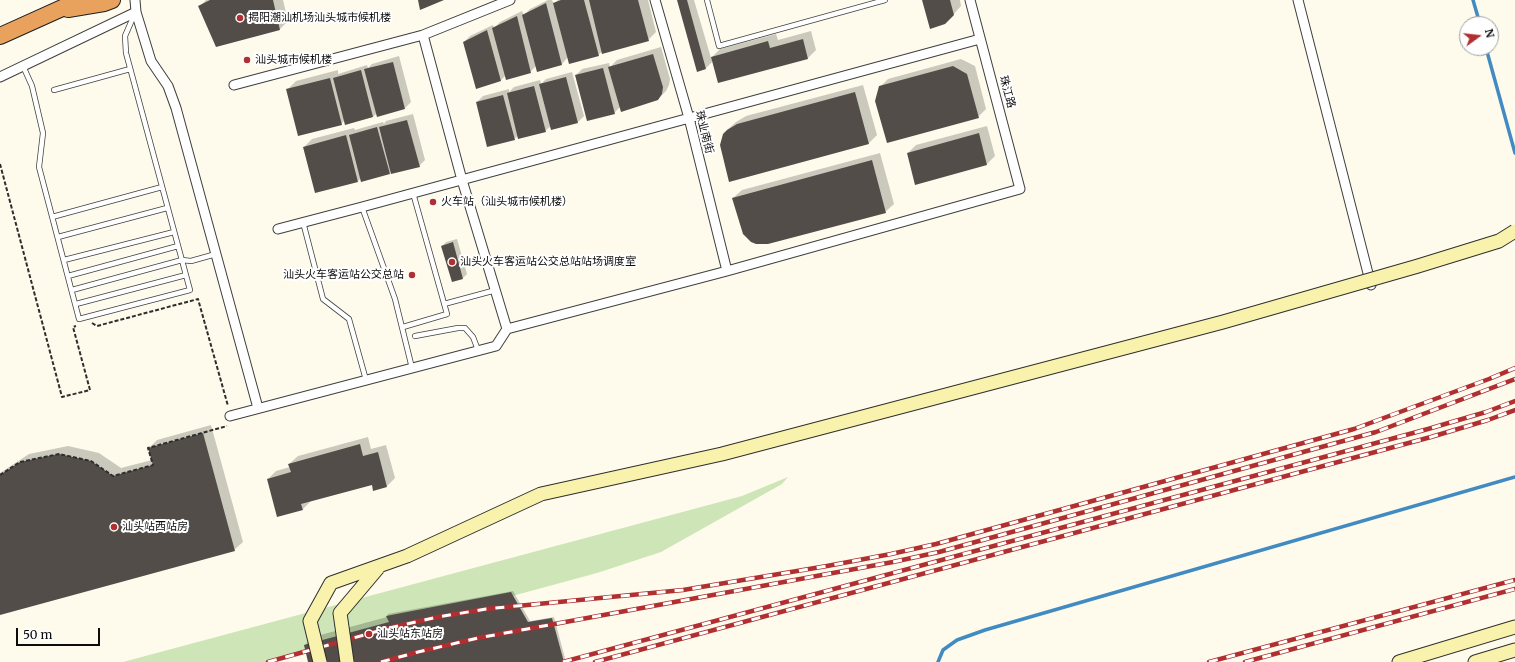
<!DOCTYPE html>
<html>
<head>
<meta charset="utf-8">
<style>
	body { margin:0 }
	#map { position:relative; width:1515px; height:662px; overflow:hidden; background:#fefbec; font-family:Merriweather,serif }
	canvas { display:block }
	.north { position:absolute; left:1459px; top:16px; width:40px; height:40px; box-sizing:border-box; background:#fff; border:1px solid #9e9e9e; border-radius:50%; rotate:75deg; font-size:11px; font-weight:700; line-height:16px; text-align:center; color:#0c0c0c }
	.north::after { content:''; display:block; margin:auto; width:14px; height:18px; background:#b02f31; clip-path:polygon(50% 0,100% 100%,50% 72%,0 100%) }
	.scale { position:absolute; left:16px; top:628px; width:84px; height:18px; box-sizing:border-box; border:2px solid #0c0c0c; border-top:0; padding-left:5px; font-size:12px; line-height:14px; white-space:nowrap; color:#0c0c0c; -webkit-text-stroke:3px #fff; paint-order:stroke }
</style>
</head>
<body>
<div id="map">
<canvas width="1515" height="662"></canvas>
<div class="north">N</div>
<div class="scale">50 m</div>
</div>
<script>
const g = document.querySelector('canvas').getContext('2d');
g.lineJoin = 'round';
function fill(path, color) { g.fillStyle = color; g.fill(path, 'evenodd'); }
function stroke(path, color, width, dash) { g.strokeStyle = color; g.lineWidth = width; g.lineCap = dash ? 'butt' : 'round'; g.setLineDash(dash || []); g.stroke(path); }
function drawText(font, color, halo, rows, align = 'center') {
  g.font = font + ' Merriweather,"Noto Sans SC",serif'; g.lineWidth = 4; g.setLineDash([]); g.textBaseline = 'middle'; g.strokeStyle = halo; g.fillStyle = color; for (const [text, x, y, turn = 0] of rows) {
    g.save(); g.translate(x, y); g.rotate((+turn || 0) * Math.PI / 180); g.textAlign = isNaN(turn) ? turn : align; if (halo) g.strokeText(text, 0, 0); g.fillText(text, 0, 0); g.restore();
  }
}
fill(new Path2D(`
	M788 477 782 484 661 552 597 573 269 662H123L742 496Z`), '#cee5b8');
fill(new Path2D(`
	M206 0H283L288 21 280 29 216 46 200 6Z
	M548 0H552L554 4 558 0H648L656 32 648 40 603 51 598 55 568 57 562 64 538 70 537 65 530 72 506 75 500 81 464 42 470 36 493 25 494 28 500 22 522 11 524 15 530 9Z
	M678 0H694L711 58 720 49 776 34 778 40 811 31 816 50 808 58 718 82 713 61 706 68 698 70Z
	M923 0H960L961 6 953 15Z
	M661 47 670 79 669 85 666 91 657 100 620 107 614 113 576 75 582 69 609 63 610 67 617 60Z
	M399 56 411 102 405 108 377 113 373 117 346 124 345 120 341 124 288 89 296 81 338 70V74L367 65 368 68 372 64Z
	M961 59 975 66 986 109 978 117 880 87 888 79Z
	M572 72 584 116 578 122 551 126 545 131 519 135 514 139 477 102 483 96 509 89V92L514 87 540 80 541 84 546 79Z
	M863 85 877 135 868 144 727 130 736 122 746 116Z
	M413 114 425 160 419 166 392 171 389 173 361 178 358 181 304 147 312 139 354 128 355 130 383 122 384 124 386 121Z
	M987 126 995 156 987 164 916 184 908 153 916 145Z
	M880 153 894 204 885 212 733 198 742 190Z
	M457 239 467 274 463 278 453 281 442 246 446 242Z
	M211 425 243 542 234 550 0 614V473L29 454 68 446 99 453 121 468 152 460 149 448 157 440Z
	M368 437 371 449 386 445 395 478 386 487 372 483 311 501 303 509 268 479 276 471 290 467 289 464 298 456Z
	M513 591 530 621 554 617 566 662H309L305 645 313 637 387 617 388 614Z`), '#0003');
stroke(new Path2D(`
	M1473 0 1480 24
	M1486 48 1515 153
	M938 662 943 650 957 640 985 630 1515 477`), '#418bc2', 3.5);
fill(new Path2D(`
	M210 0H273L280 30 216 47 198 6Z
	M418 0H444L420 10Z
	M561 0H584L599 56 569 64 553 3Z
	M589 0H638L649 41 602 54Z
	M677 0H687L706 69 697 72Z
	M922 0H950L954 15 945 24 930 29Z
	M546 3 562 65 537 72 522 15Z
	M517 16 531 73 506 80 492 28Z
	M487 30 501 81 476 89 463 42Z
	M803 39 808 59 718 83 711 57 768 41 770 48Z
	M653 54 663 87 662 94 658 100 621 112 608 67Z
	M393 62 405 109 377 117 364 69Z
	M953 66 967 74 979 118 887 143 875 101 879 86Z
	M603 68 615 114 587 121 575 75Z
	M361 70 373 117 345 125 333 78Z
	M566 77 578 123 551 130 539 84Z
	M330 78 342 125 298 136 286 89Z
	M534 86 546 132 518 139 507 93Z
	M855 92 869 144 729 182 720 145 723 134 727 130 737 124Z
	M503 95 515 140 487 147 476 102Z
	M407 120 420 167 391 174 379 127Z
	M377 127 390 174 361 182 349 135Z
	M979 133 987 165 915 185 907 153Z
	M346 135 358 182 315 193 303 147Z
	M872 160 886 213 768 244H756L751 242 743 234 732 198Z
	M453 242 463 279 452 282 441 246Z
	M203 433 235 551 0 615V475L20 462 59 454 91 461 113 476 153 465 148 448Z
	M360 444 363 456 378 452 387 487 373 491 372 485 301 504 303 510 277 517 267 479 291 472 288 464Z
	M511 592 528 622 552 618 564 662H308L304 645 389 622 386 616Z`), '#534d49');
const lane = new Path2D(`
	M707 0 719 46 885 0
	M23 66 32 86 43 133 39 167 79 319 190 290 126 53 125 36 135 13
	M54 90 130 69
	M362 207 395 299 412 368
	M52 217 162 187
	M303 222 323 299 349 319 366 380
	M58 237 167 208
	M64 260 174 232
	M68 276 178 246
	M72 290 182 260 191 261 216 254
	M76 304 186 275
	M444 304 496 290
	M403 327 447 314 413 193
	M415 336 458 328H465L473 337 478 350`);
const street = new Path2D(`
	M135 0 136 12 151 61 168 86 176 108 258 408
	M655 0 689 118 727 271
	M1298 0 1371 285
	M423 35 462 180 507 329
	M0 77 136 12
	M234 85 423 35 510 0
	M278 229 362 207 980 39
	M230 416 496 346 507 329 727 271 1020 189 970 0`);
const secondary = new Path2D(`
	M1399 662 1515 627
	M1475 662 1515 650`);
const highway = new Path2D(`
	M68 9 104 3 112 0
	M0 36 80 0`);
stroke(lane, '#3f3f3f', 6);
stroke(street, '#3f3f3f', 11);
stroke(secondary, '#2e2e2e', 15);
stroke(highway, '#1d1d1d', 18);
stroke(new Path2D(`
	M0 164 62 397 90 390 73 327 76 326
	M92 323 97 326 198 299 228 406
	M0 475 20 462 59 454 91 461 113 476 153 465 148 448 227 426`), '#2e2e2e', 2, [4, 2]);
stroke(lane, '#fff', 4.5);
stroke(street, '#fff', 9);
stroke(secondary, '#f9f2ac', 13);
stroke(highway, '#e9a25e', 16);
const rail = new Path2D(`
	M268 662 389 628 438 617 486 609 683 590 827 566 891 554 936 544 1354 429 1489 379 1515 368
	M381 662 418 652 478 638 893 562 939 552 1376 432 1515 379
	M563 662 1428 429 1486 412 1515 401
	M595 662 1431 437 1488 420 1515 410
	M1209 662 1515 580
	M1245 662 1515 589`);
stroke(rail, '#b02f31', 4.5);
stroke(rail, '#fff', 3, [9]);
const secondaryBridge = new Path2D(`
	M320 662 310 621 331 583 407 556 541 494 722 454 1223 322 1418 266 1499 241 1515 231
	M347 662 340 613 378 568`);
stroke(secondaryBridge, '#2e2e2e', 15, []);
stroke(secondaryBridge, '#f9f2ac', 13);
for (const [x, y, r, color] of [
	[240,18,4,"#b02f31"],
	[247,60,4,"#b02f31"],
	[433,202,4,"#b02f31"],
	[452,262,4,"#b02f31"],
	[412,275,4,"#b02f31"],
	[114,527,4,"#b02f31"],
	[369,634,4,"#b02f31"]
]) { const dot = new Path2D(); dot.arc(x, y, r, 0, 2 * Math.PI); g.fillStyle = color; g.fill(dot); stroke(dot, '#fff', 1.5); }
drawText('11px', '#0c0c0c', '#fff', [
	["揭阳潮汕机场汕头城市候机楼",248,18],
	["汕头城市候机楼",255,60],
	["火车站（汕头城市候机楼）",441,202],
	["汕头火车客运站公交总站站场调度室",460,262],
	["汕头火车客运站公交总站",404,275,"right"],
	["汕头站西站房",122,527],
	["汕头站东站房",377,634]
], 'left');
drawText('11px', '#0c0c0c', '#fff', [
	["珠江路",1007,92,75],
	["珠业南街",704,132,76]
]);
</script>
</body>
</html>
